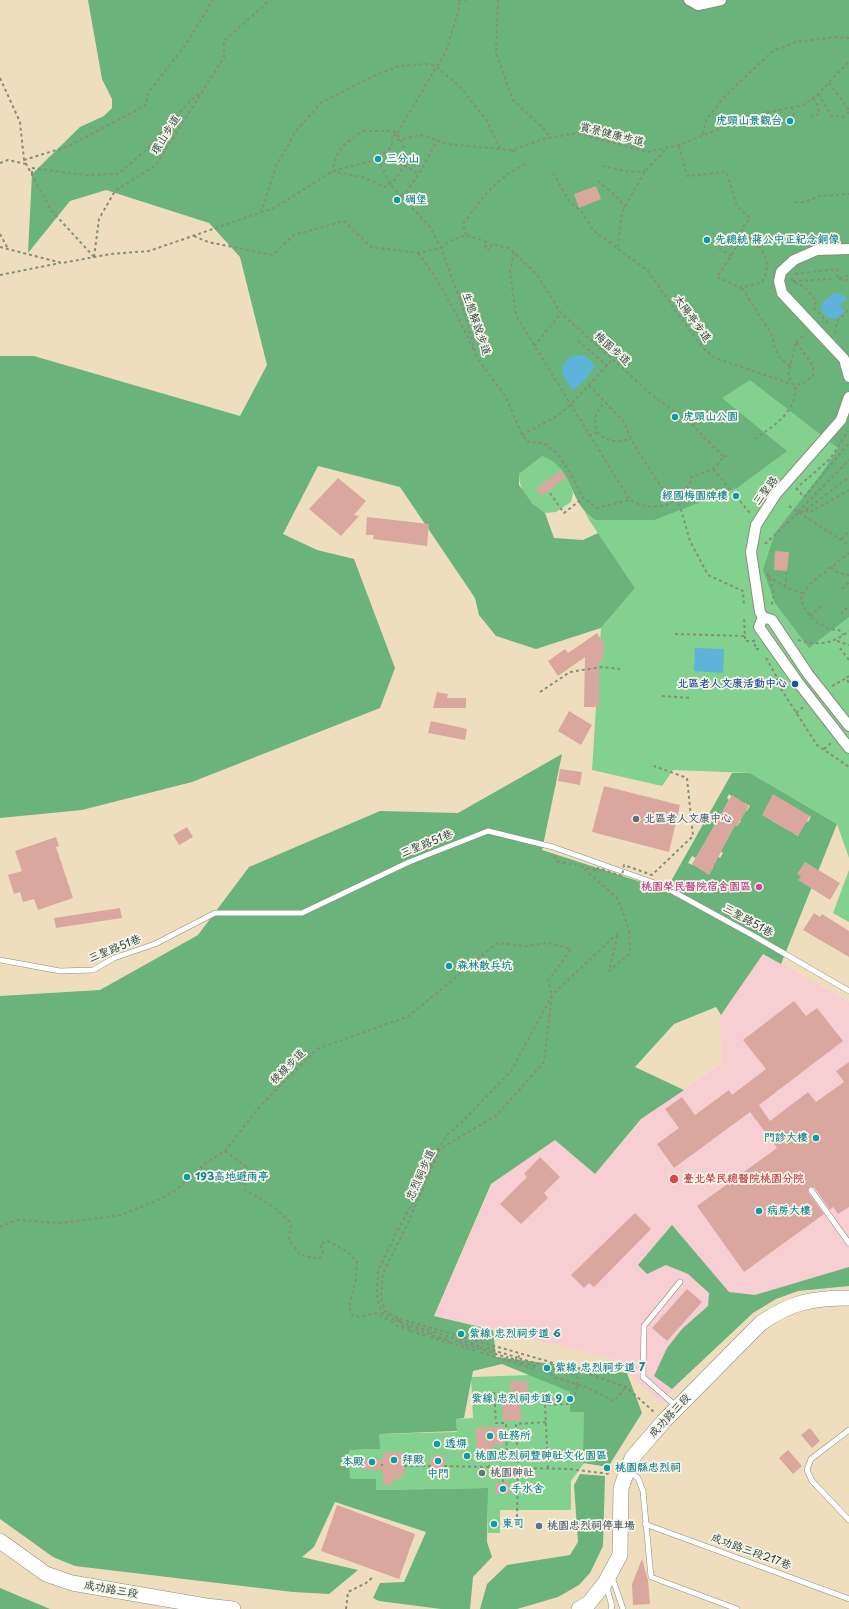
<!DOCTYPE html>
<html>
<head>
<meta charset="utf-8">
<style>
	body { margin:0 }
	canvas { display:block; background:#eedebe }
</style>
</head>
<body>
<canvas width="849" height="1609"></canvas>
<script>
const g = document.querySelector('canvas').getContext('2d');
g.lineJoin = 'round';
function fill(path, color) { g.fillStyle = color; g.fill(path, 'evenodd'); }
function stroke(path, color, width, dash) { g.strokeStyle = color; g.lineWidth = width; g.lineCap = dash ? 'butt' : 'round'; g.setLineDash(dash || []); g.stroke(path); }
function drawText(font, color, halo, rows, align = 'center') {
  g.font = font + ' "Playpen Sans","LXGW WenKai TC",sans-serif'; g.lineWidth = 3.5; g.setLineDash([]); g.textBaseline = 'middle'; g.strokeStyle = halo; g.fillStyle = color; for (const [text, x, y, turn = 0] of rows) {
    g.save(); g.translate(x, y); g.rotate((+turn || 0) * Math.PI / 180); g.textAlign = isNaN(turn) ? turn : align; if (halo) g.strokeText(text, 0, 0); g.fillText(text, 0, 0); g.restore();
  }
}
fill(new Path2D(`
	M763 953 849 1002V1286L798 1291 776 1299 753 1313 727 1336 660 1403 617 1360 485 1327 435 1316 492 1184 555 1140 595 1174 644 1117 722 1063 719 1019Z`), '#f7cfd3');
fill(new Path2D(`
	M464 0H849V858L837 824 750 773 673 770 662 786 592 770 601 628 635 588 589 520 570 482 573 493 571 502 556 512 545 513C531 503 519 493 519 474L541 456Z
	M849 870V922L833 913Z
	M530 1375 570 1392 584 1412 585 1462 571 1481V1510H500V1533H488L487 1488 376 1490V1479L350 1480 349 1450 379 1449V1434L457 1432 456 1419 473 1418 471 1377Z`), '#83d18f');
fill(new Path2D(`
	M88 0H849V617L809 648 775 603 763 570 775 533 822 473 838 448 750 380 722 398 787 451 737 488 654 520H595C591 516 586 513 583 509 568 489 570 466 542 456L519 474V485L532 503 545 513 554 538 583 540 598 533 635 588 601 628 536 649 496 636 479 615 475 598 400 487 318 466 283 534 317 550 354 559 395 668 380 708 192 782 82 810 0 818V356H34L240 416 267 365 240 257 209 223 106 190 70 201 28 253 32 174 80 127 104 116 112 108V99L102 79Z
	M562 754 542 850 666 890 732 773H750L837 824 781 964 763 954 721 1015 716 1007 674 1024 635 1067 684 1090 641 1119 595 1174 555 1140 491 1184 434 1316 493 1330 496 1357 627 1373 642 1413 608 1467 583 1463 584 1412H570V1392L502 1364 473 1371 464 1418 456 1419 457 1431 379 1434 380 1449 349 1450 350 1479H376V1490L488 1488 487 1542 492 1557 473 1577 470 1609H441L379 1601 373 1598 380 1583 404 1582 426 1532 335 1502 314 1547 302 1557 358 1570 329 1594 293 1592 75 1566 53 1557 0 1519V996L100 990 198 935 249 867 380 811 458 813ZM729 794 743 806 745 803 750 806 747 811 744 810 738 819 741 821 737 826 735 825 720 851 723 853 720 858 717 856 710 867 713 868 709 874 695 863 693 865 688 863 692 856 696 858 729 800 727 798ZM773 795 811 817 808 822 805 820 798 836 794 834 795 832 788 830 772 821Z
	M672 1225 729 1292 755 1295 849 1267V1286L798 1291 776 1299 753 1313 672 1389 654 1376 667 1348 682 1329 708 1306 709 1293 688 1274 666 1265 647 1274 638 1265Z
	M580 1474 605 1476 603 1546 590 1573 579 1585 558 1597 517 1609H480L487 1584 507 1565 570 1555 578 1542 574 1485Z
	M0 1588 50 1609H0Z`), '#6ab37a');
fill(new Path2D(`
	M838 293 846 297 847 301 841 302 840 305 843 310 846 311 836 319 826 317 821 310 823 302 833 294Z
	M584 355 595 365 586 379 573 390 562 374 563 365 571 356Z
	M695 648 724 649 723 673 694 671Z`), '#5eb3da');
fill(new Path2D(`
	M596 186 601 199 579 208 574 194Z
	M561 470 566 477 542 496 536 489Z
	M338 478 366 501 354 515 359 516 341 536 309 509Z
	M367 517 429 524 427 546 373 539 374 535H366Z
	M775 551 789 552 787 571 774 570Z
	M597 633 604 644 603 659 599 662V707H584L585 657 558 676 548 661 565 649 568 653Z
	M437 692 448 694 447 698H466V708H433Z
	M569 711 592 725 581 745 558 731Z
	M431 721 467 729 465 740 428 733Z
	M560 769 582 772 580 785 558 781Z
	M604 786 680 805 669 852 592 832Z
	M773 794 810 816 798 836 762 815Z
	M732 795 749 806 737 826 735 825 709 875 692 864Z
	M187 827 193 837 179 845 173 835Z
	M56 837 59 846 56 847 73 898 38 910 34 899 23 902 20 892 14 894 8 875 22 871 15 851Z
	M805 862 840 883 830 900 798 880 801 876 797 874Z
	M120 908 122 918 56 928 54 918Z
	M814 913 820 917 822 914 849 931V957L803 930Z
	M794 1001 806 1016 817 1008 843 1041 759 1105 770 1121 808 1092 816 1102 844 1082 836 1071 849 1062V1207L838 1214 833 1207 830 1210 814 1187H809L808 1192 824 1214 744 1272 697 1206 777 1148 750 1112 674 1168 657 1144 679 1128 665 1109 682 1097 695 1115 729 1090 732 1095 766 1069 743 1040Z
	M540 1157 560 1177 544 1193 548 1198 521 1224 500 1204 527 1177 524 1174Z
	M635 1213 651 1229 594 1287 589 1283 584 1288 571 1275Z
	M687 1289 702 1302 667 1341 652 1328Z
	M510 1381H527L528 1397H511Z
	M520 1404 521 1420 503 1421 502 1405Z
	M503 1427 504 1444 493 1445V1453H483V1448H476V1428Z
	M810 1428 820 1441 812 1448 801 1435Z
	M788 1450 802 1466 793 1474 779 1458Z
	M383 1452H402V1456H404L405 1474H401V1479H393V1485H383V1470L362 1469V1459L383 1460Z
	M444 1455V1474H431V1456Z
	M496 1483H509V1494H496Z
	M337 1505 415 1534 399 1579 321 1551Z
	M642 1559 648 1580 650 1604 633 1605 632 1584Z`), '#daa79f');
const lane = new Path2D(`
	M0 960 60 971 93 970 114 958 155 944 215 913H302L409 862 488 831 553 847 663 886 754 936 849 991
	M811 1190 849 1243
	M677 1407 643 1377 644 1326 680 1282
	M849 1430 811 1459 807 1470 812 1481 849 1520
	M629 1471 638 1478 643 1491 651 1577 737 1609
	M645 1524 849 1599
	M612 1577 623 1609
	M606 1585 612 1606 611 1609`);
const street = new Path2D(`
	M689 0 698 5 721 0
	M849 249 817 250 794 260 781 272 779 281 782 293 844 359 849 377
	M849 397 841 420 776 494 756 525 751 552 760 612 763 617 772 620 808 674 849 726
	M763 617 759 627 797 681 849 748`);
const secondary = new Path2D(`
	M0 1541 46 1574 72 1583 206 1606 233 1609
	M579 1609 589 1603 605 1583 620 1555 621 1488 632 1458 664 1421 761 1323C791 1302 813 1298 849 1298`);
stroke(lane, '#868e79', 6);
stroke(street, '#868e79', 12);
stroke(secondary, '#868e79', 16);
stroke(new Path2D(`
	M458 0H466
	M498 0 496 53 513 100 545 130 550 138
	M0 78 20 122 24 160 51 210 94 257
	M829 83 849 110
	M818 94 832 116 843 117 849 112
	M813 98 817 104 819 114 816 115
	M792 107 794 116
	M767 111 769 121 772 120
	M812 115 813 120
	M363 131H394C412 147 406 176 385 187L365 178 333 171C335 149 346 143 363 131Z
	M397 133 445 53 457 16 460 1
	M703 134 706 120 725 96 773 51 796 42 836 37 849 38
	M679 146 687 176 726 172 737 206 750 218 741 229C756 246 777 256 762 282L741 288 717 277 745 234
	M512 150 517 154
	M378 159 390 184 431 228 441 248 462 305 477 358 506 397 522 435 528 442 544 443 557 453 570 472 583 498 597 508 630 500 640 505 654 507 666 505 678 499 690 541 708 575 743 591 744 606
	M24 160 69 146 146 105 148 93 184 47 213 0
	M399 162 418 174
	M0 163 8 160 26 164
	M602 166 630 172 645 171
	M553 173 569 201 581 211 594 231 647 270 696 339 704 349 715 358 792 384 802 385 813 375V366L796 342
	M32 174V168L86 175 118 174 146 150 191 100 201 92
	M598 181 615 195 625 207
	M402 197 419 174 437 140
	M795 202H804L820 196 849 194
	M261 213 276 166 296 131 321 103 367 79 399 66 427 64 436 66 462 89 487 121 500 149
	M0 234 8 249
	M466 235 463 224C483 197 494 180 525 164
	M194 236 208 242 272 255 294 235 344 221 371 247 418 253 441 248 450 241 466 235 487 242 485 248 490 250 492 244 508 248 514 252 537 275 561 313 651 394 692 425 724 457 713 469 691 477 690 484 678 499
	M709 241 731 256
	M0 247 62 263 111 254 149 251 274 208 333 171 378 159 392 146V136L394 134 399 140 421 135 448 144 512 150 544 139 576 133 647 152 679 145 754 115 803 105 816 96 849 61
	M618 247 622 212 645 171 666 149
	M514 252 510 271 516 316 630 500
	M418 253C441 283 458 316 474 351
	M94 257 99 219 115 191 156 165 224 57V41L270 0
	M795 274 837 269 838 279 849 275
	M0 275 60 263
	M792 278V281L805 287 816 301 814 307 829 325
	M839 279 849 280
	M793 281 831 279
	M742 288 772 335 774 346 780 358 790 366 796 342
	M835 333 837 321 849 309
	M578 341 608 366
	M796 342 806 334
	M534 346 561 313
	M790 366 788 375 792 384
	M589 385 624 422 631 439 652 473 672 502
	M692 425 709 419H723
	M597 432C608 443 617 442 631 439
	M522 435 557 416 571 404 613 359
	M589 436 597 432C592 418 596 412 605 402
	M755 439C774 425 798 412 795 384
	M724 457 730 455
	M713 469 750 513
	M800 485 830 459 848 431
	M796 488 804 497 849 443
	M550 493 564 513 583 498
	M789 506 849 545
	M806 510 809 513 849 490
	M798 512 849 460
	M841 539 849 532
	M765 544 798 513 806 510 849 477
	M831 567 838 573 849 575
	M767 573C772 587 777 591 771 606
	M768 576 785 587 803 594 801 599C806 616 822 630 839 630L843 635
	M785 587 787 571
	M842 589 849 582
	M803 594 810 584 849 553
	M841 614 849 606
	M810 616 824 604
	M675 634 745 636 744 619
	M745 636V641H755V649H760
	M798 640C819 646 832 644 849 631
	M837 641 849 645
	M840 648 849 660
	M766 658 778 679 776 681 817 745 849 767
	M849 676 846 678 849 683
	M832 686 846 678
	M540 692 570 672 601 667 620 669
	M662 696 692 698
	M796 713 803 707
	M824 749 831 743
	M555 856 556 861 576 865
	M225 1151 246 1167 245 1190 274 1207 291 1223 289 1240 300 1255 319 1259 323 1251 320 1244 328 1241 349 1253 357 1262 356 1279 349 1307 352 1315 358 1317 375 1313 394 1323 395 1320
	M0 1227 17 1220 61 1223 121 1215 156 1201 176 1190 206 1163 225 1151 262 1104 317 1049 409 1016 497 943 526 946 548 943 571 949 548 981 552 995 544 1062 497 1115 440 1149 408 1223 383 1273 381 1298 385 1311 400 1319 575 1369 626 1387 654 1412
	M398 1318 397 1321 382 1313 377 1298 378 1271 396 1233 412 1204 423 1178 432 1163 434 1156 446 1136 462 1122 511 1071 552 995 618 933 609 971 630 953 629 930 618 899 581 866
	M518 1358 520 1353
	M551 1362 549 1371 554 1377 585 1387 614 1401 626 1387
	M488 1453 489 1467
	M488 1458 507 1456 506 1423H496L494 1389
	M381 1465H383
	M404 1466H431
	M444 1466 569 1469 610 1474
	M503 1467V1483
	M548 1468 545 1405 568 1404V1396H575L577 1385
	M517 1517 518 1468 516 1424 547 1422
	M346 1609 348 1592 366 1583 373 1577`), '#868e79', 2, [3, 3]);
stroke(lane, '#fff', 5);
stroke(street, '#fff', 10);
stroke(secondary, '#fff', 15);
stroke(new Path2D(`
	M581 866 597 871 598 868 622 876 624 865 652 875 693 836 687 778 654 766
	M397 1321H399L397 1326 410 1330V1327L400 1325 401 1322 412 1326 411 1331 427 1336 428 1333 415 1329V1327L432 1331 430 1337 448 1343 449 1340 433 1336 434 1332 453 1338 451 1343 477 1351 478 1348 456 1342 457 1339 482 1347 480 1352 504 1360 505 1357 484 1350 485 1348 516 1357V1360L507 1357 506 1360 534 1369 535 1366 517 1361 518 1358 572 1374 578 1378 577 1385`), '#868e79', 2, [3, 3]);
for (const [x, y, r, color] of [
	[790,121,4,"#0f9aa8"],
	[378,159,4,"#0f9aa8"],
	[397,200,4,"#0f9aa8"],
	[707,240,4,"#0f9aa8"],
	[675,417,4,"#0f9aa8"],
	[736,496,4,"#0f9aa8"],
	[795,684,4,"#1a4fb4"],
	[636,819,4,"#5c6f8a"],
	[759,887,4,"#d1479c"],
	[449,966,4,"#0f9aa8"],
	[816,1138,4,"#0f9aa8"],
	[187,1177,4,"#0f9aa8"],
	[674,1179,5,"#e0444e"],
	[759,1211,4,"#0f9aa8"],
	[461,1334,4,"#0f9aa8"],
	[547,1368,4,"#0f9aa8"],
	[570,1399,4,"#0f9aa8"],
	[490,1436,4,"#0f9aa8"],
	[437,1444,4,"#0f9aa8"],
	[467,1456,4,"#0f9aa8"],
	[394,1460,4,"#0f9aa8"],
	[438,1461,4,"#0f9aa8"],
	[372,1462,4,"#0f9aa8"],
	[607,1468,4,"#0f9aa8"],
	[482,1473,4,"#6b7280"],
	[503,1489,4,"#0f9aa8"],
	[494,1524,4,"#0f9aa8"],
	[539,1526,4,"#5c6f8a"]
]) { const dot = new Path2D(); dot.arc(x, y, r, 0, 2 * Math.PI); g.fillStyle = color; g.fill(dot); stroke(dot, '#f7f3e8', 1.5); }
drawText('bold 11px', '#0d838f', '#f7f3e8', [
	["虎頭山景觀台",782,121,"right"],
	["三分山",386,159],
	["碉堡",405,200],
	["先總統 蔣公中正紀念銅像",715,240],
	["虎頭山公園",683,417],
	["經國梅園牌樓",728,496,"right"],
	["森林散兵坑",457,966],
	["門診大樓",808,1138,"right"],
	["193高地避雨亭",195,1177],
	["病房大樓",767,1211],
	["紫線 忠烈祠步道 6",469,1334],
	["紫線 忠烈祠步道 7",555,1368],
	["紫線 忠烈祠步道 9",562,1399,"right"],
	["社務所",498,1436],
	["透塀",445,1444],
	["桃園忠烈祠暨神社文化園區",475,1456],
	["拜殿",402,1460],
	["本殿",364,1462,"right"],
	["桃園縣忠烈祠",615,1468],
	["中門",438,1474,"center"],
	["手水舍",511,1489],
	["東司",502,1524]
], 'left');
drawText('11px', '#1f3d34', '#f7f3e8', [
	["環山步道",166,135,-58],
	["賞景健康步道",612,135,14],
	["太陽亭步道",692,319,54],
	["生態解說步道",476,324,71],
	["梅園步道",612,349,42],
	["三聖路",766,491,-53],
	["三聖路51巷",427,844,-22],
	["三聖路51巷",748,921,29],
	["三聖路51巷",115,949,-22],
	["稜線步道",288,1067,-45],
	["忠烈祠步道",421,1175,-66],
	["成功路三段",670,1416,-47],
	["成功路三段217巷",751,1552,20],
	["成功路三段",111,1590,10]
]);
drawText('bold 11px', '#164399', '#f7f3e8', [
	["北區老人文康活動中心",787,684]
], 'right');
drawText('bold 11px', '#4e5e75', '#f7f3e8', [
	["北區老人文康中心",644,819],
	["桃園忠烈祠停車場",547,1526]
], 'left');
drawText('bold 11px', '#b23c85', '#f7f3e8', [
	["桃園榮民醫院宿舍園區",751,887]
], 'right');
drawText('bold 11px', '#be3a42', '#f7f3e8', [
	["臺北榮民總醫院桃園分院",683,1179]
], 'left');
drawText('bold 11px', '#5b616d', '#f7f3e8', [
	["桃園神社",490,1473]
], 'left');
</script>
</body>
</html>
